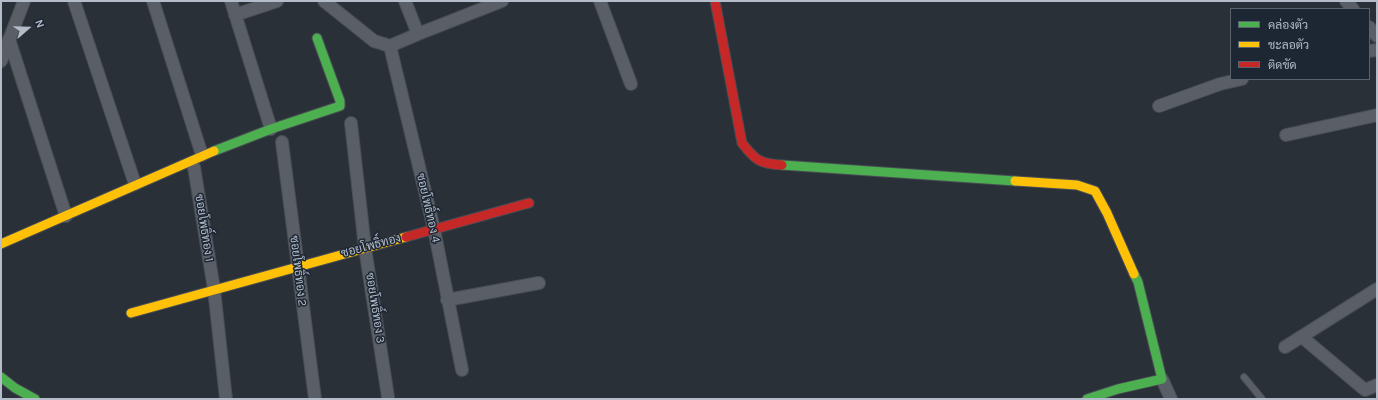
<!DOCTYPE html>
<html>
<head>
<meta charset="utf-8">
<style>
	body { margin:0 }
	#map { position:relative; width:1378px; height:400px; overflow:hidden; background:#2a3038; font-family:Karla,Sarabun,sans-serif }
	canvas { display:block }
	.frame { position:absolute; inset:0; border:2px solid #b4bcc9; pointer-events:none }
	.legend { position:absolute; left:1230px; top:8px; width:140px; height:72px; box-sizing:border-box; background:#1d2633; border:1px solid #59626f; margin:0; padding:5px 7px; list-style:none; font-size:12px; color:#b4bcc9 }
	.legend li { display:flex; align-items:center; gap:8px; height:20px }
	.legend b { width:20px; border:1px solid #59626f }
	.north { position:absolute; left:8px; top:8px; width:40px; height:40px; -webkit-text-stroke:3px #1d2633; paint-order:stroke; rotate:70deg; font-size:11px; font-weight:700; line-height:16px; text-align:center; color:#b4bcc9 }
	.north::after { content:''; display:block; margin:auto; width:14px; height:18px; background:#b4bcc9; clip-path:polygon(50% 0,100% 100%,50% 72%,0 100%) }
</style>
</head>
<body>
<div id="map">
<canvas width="1378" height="400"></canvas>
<div class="frame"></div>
<ul class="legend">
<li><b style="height:5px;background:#4caf50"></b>คล่องตัว</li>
<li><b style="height:5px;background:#ffc107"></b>ชะลอตัว</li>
<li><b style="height:5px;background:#c62828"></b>ติดขัด</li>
</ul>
<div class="north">N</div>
</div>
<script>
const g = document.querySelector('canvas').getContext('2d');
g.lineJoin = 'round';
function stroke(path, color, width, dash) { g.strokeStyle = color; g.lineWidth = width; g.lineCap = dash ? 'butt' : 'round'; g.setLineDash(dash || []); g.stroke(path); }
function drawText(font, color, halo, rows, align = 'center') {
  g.font = font + ' Karla,Sarabun,sans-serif'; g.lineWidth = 3; g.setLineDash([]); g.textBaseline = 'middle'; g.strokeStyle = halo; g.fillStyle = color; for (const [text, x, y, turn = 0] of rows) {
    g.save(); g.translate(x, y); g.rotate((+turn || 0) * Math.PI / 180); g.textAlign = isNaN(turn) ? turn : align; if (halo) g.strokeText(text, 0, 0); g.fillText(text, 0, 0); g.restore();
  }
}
const lane = new Path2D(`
	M1244 377 1262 399`);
const street = new Path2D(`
	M74 1 135 184
	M153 1 202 155
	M231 1 271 129
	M324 1 374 41 390 46 418 34 502 1
	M405 1 418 34
	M600 1 631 84
	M1346 1 1353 9
	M235 15 277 1
	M1369 27 1377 36
	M9 39 66 216
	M390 46 434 229 462 370
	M1369 51 1377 50
	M1 61 24 1
	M1159 106 1220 84 1242 79
	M351 123 365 248 388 397
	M1286 135 1377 115
	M282 142 315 399
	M194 167 214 289 226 399
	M447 300 539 283
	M1302 337 1365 390 1377 385
	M1285 347 1377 289
	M1162 379 1171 399`);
const fast = new Path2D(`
	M214 151 271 129 340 106V101L317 38
	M782 165 1015 181
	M1 377 15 388 35 399
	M1087 399 1118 389 1162 379 1138 282 1134 274`);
const slow = new Path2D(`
	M1015 181 1077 185 1095 191 1107 213 1134 274
	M1 244 214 151
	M131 313 406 237`);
const jam = new Path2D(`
	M715 1 742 143C755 160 760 164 782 165
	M406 237 529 203`);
stroke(lane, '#484c53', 8);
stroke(street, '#484c53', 14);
stroke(fast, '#484c53', 11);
stroke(slow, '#484c53', 11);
stroke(jam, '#484c53', 11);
stroke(lane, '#5a5e66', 6);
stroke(street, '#5a5e66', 12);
stroke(fast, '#4caf50', 9);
stroke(slow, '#ffc107', 9);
stroke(jam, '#c62828', 9);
drawText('12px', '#b4bcc9', '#1d2633', [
	["ซอยโพธิ์ทอง 4",428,208,77],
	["ซอยโพธิ์ทอง 1",204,228,81],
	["ซอยโพธิ์ทอง",371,246,-15],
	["ซอยโพธิ์ทอง 2",298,271,83],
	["ซอยโพธิ์ทอง 3",375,308,81]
]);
</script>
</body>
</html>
